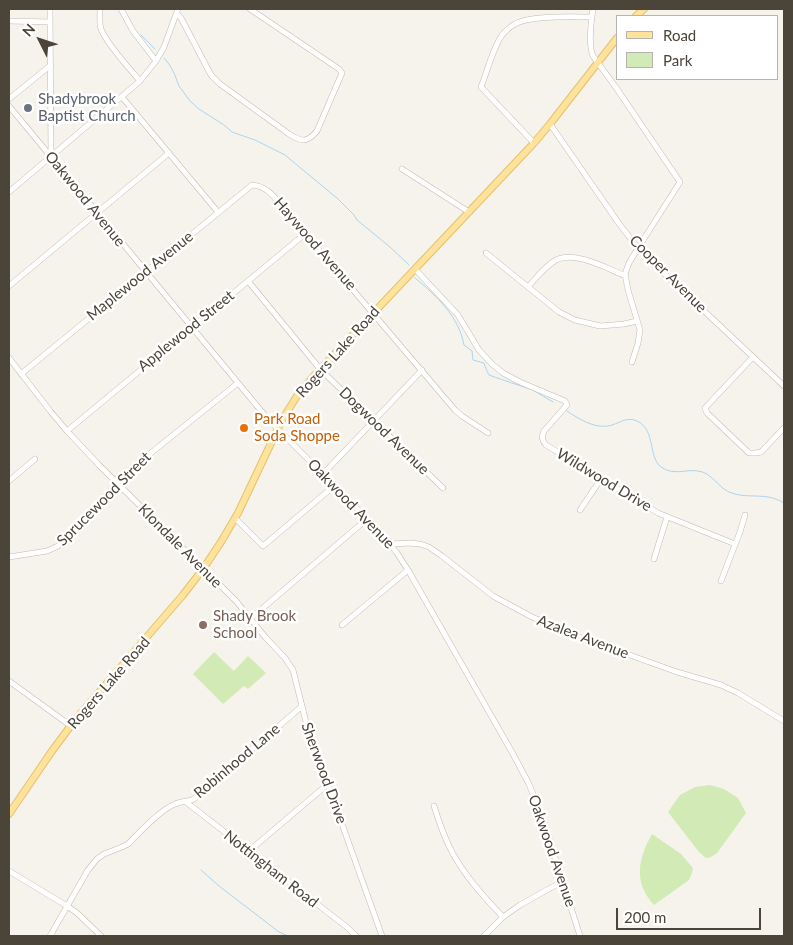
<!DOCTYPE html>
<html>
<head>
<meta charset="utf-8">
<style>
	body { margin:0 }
	#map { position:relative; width:793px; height:945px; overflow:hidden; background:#f6f3ec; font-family:Lato,sans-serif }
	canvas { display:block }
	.frame { position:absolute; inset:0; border:10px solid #4b4439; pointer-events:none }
	.legend { position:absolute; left:616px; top:15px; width:162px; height:65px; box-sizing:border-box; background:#fff; border:1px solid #b7b4b0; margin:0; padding:6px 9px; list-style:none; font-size:15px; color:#4b4439 }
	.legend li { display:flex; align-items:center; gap:10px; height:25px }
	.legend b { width:25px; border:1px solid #b7b4b0 }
	.north { position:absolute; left:15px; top:15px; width:50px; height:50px; -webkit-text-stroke:4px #fff; paint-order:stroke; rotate:311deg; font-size:14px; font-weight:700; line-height:20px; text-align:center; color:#4b4439 }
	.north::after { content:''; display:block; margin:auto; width:18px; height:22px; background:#4b4439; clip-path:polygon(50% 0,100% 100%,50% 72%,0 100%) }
	.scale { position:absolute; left:616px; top:908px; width:145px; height:22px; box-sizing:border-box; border:2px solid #4b4439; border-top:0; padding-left:6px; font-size:15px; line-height:18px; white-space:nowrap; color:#4b4439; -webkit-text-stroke:4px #fff; paint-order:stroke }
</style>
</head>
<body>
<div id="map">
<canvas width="793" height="945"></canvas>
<div class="frame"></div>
<ul class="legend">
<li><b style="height:6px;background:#ffe39c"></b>Road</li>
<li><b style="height:14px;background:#d2eab5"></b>Park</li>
</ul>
<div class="north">N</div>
<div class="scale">200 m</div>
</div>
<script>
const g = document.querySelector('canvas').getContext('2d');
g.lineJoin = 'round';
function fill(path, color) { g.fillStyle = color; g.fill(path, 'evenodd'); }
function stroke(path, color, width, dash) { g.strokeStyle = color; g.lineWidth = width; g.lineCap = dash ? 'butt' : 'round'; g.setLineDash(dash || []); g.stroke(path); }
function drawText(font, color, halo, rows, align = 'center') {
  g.font = font + ' Lato,sans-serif'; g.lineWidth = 5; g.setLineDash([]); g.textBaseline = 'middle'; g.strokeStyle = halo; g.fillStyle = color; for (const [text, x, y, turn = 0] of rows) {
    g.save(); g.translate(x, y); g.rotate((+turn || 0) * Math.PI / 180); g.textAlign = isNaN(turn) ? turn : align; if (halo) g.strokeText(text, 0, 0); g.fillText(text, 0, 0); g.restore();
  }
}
fill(new Path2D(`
	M214 652 234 671 248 656 266 673 248 689 244 686 223 704 193 674Z
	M710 785 724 789 738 798 746 813 717 853 711 857 706 858 699 852 668 812 680 795 695 787Z
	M652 834 681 854 693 868 692 873 689 880 654 905C633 882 638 859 652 834Z`), '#d2eab5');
stroke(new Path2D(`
	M141 35 155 49
	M164 58 169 64 174 73 179 86 190 101 199 109 224 125 232 132 255 140 285 155 338 199 354 215 357 220 390 247 409 265
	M415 278C437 296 459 317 464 345L472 351 473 360 484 363C485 366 487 372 489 375 491 376 524 387 530 389
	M533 390 553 402
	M567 411C579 419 593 428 608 426 619 424 626 416 637 421 656 430 648 457 661 467 674 476 685 469 698 471 711 472 718 487 729 492 748 500 765 491 784 503
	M201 870 219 886 253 912 279 932 288 936`), '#a9d4f2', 1);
const minor = new Path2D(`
	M50 9 51 157
	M100 9C100 15 99 23 101 29 106 43 129 68 140 81
	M121 9 133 31 156 61
	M593 9C591 22 588 44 593 56L617 89 680 182 638 248 629 263 625 274 628 290 640 330 638 343 632 362
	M177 14 181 18 211 75 220 84 289 134C302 142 307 143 317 131L342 73 339 69 250 9
	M9 21 50 22
	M122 97 218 212
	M9 99 51 65
	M9 106 267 418 383 535 397 553 408 570 513 754 529 784 543 819 580 936
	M550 124 620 225 635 244 653 263 784 386
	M534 143 481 87C487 72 491 55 499 40 502 34 509 27 515 24 530 15 573 17 592 17
	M402 169 469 212
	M9 192 140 81 156 61 164 47 178 9
	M486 253 559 312 575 320 600 326 624 324 637 321
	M415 269 458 315 479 350 492 364 503 373 520 382 565 401 567 405 544 431C541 437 542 440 546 445L658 513 735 544
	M248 281 320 369 443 488
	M9 286 169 153
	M528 287C537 277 545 266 556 260 574 250 608 269 626 276
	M753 357 705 408 707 413 749 453H756L761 452 784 428
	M9 358 51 412 67 431 99 465 236 601 266 638 285 658 293 670 307 726 382 936
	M21 374 252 185C266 186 273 195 281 205L455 410 462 416 488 433
	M67 431 306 233
	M323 474 422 370
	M9 481 35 459
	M580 510 601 479
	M235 518 263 546 334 486
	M391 544 410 543 420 544 429 547 442 556 493 596 532 617 571 634 677 672 721 685 738 693 784 721
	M9 557 47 551 58 546 77 528 117 483 126 473 238 383
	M654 559 667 517
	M721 581 740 532 745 515
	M250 619 367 519
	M342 625 408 570
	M9 681 71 726
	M186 802 348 928 356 936
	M434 806C438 819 443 833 449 846 462 873 482 895 503 917
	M249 851 328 784
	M9 871 67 906 77 913 101 936
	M50 936 88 870 97 859 104 854 122 847 128 844C139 833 161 809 175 804 181 801 188 802 194 799L301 707
	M484 936 503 917 520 905 563 881`);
const major = new Path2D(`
	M636 16 644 9
	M9 814 52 751 75 720 183 595 203 569 221 542 238 513 282 420 297 396 313 377 534 143 550 124 617 38`);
stroke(minor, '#c2bbae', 6);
stroke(major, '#e6c16a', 8);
stroke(minor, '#fff', 5);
stroke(major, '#ffe39c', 6);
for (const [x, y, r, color] of [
	[28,108,5,"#6b7280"],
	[244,428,5,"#e8710a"],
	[203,625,5,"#8d6e63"]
]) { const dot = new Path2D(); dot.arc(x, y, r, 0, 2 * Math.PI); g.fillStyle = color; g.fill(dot); stroke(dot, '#fff', 2); }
drawText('15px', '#5b616d', '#fff', [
	["Shadybrook",38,99],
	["Baptist Church",38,116]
], 'left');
drawText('15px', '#4b4439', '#fff', [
	["Oakwood Avenue",85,199,51],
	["Haywood Avenue",315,244,49],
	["Cooper Avenue",668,274,45],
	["Maplewood Avenue",140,276,-39],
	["Applewood Street",186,331,-39],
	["Rogers Lake Road",338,352,-48],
	["Dogwood Avenue",384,431,44],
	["Wildwood Drive",604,480,31],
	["Sprucewood Street",104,499,-45],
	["Oakwood Avenue",351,504,46],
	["Klondale Avenue",180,546,45],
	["Azalea Avenue",583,637,21],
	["Rogers Lake Road",109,683,-49],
	["Robinhood Lane",237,761,-40],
	["Sherwood Drive",324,773,70],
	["Oakwood Avenue",552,851,71],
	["Nottingham Road",271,869,38]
]);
drawText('15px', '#c56008', '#fff', [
	["Park Road",254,419],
	["Soda Shoppe",254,436]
], 'left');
drawText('15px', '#785e54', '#fff', [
	["Shady Brook",213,616],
	["School",213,633]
], 'left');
</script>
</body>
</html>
